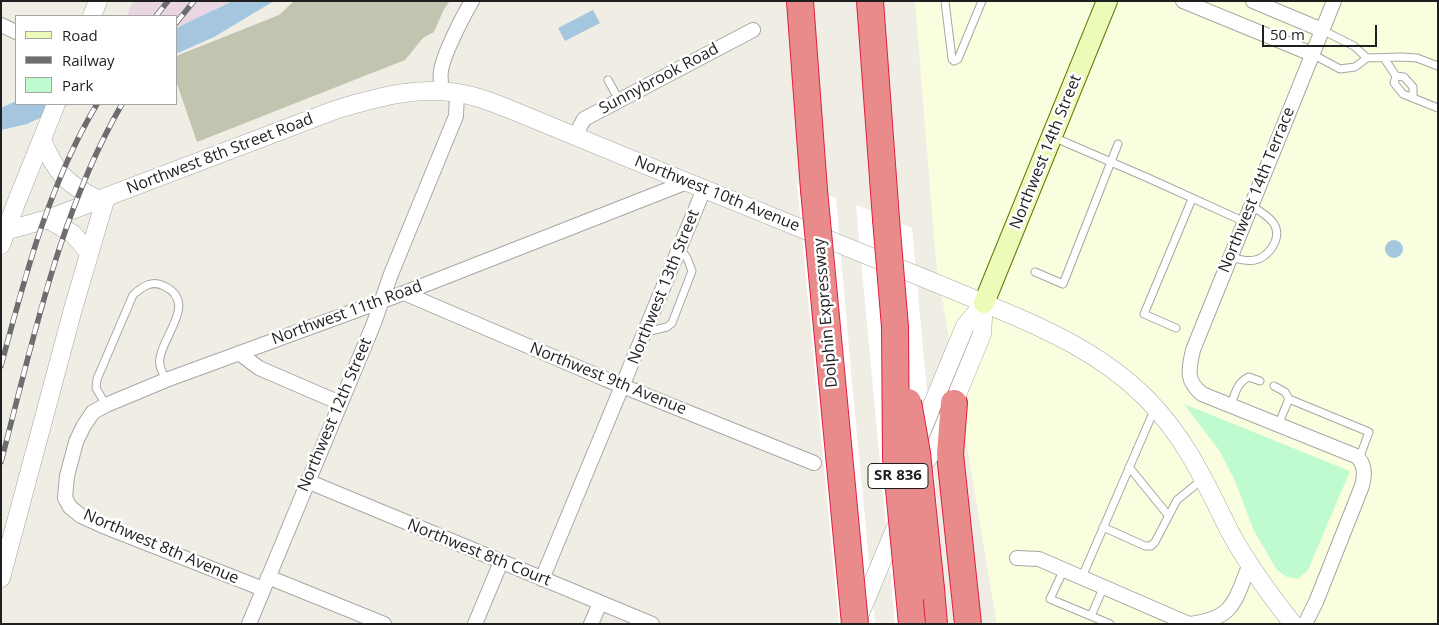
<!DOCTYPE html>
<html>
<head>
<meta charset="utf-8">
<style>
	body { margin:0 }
	#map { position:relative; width:1439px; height:625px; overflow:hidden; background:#f0eee4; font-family:"Open Sans",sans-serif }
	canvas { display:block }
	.frame { position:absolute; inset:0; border:2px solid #1f1f1f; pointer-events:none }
	.legend { position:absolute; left:15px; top:15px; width:162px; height:90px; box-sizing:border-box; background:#fff; border:1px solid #a5a5a5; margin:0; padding:6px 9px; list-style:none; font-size:15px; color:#1f1f1f }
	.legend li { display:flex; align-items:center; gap:10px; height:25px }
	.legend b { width:25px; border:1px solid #a5a5a5 }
	.scale { position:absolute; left:1262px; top:25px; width:115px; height:22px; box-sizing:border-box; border:2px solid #1f1f1f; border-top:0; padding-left:6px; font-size:15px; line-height:18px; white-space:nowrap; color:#1f1f1f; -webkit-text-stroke:4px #fff; paint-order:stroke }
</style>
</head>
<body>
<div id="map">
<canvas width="1439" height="625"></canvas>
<div class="frame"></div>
<ul class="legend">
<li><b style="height:6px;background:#ecfbb7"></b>Road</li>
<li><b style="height:6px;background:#6d6d6d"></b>Railway</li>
<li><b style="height:14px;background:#c0fbcf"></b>Park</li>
</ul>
<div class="scale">50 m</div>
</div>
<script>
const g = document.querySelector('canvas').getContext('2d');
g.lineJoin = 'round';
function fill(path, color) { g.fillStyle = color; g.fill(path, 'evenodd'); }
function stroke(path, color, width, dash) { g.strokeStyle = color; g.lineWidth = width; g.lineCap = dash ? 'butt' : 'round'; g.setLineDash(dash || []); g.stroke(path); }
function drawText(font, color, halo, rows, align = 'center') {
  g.font = font + ' "Open Sans",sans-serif'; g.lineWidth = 5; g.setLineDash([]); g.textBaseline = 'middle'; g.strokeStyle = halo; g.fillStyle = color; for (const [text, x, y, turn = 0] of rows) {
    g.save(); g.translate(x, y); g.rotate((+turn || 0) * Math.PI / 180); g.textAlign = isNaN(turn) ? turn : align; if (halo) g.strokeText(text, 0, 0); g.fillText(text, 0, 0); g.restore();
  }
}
fill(new Path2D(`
	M133 1H233L176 28V16H127Z`), '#e9d6e2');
fill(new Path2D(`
	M915 1H1438V624H997L936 262Z`), '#f9ffde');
fill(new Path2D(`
	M294 1H450L444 9 434 32 423 38 405 60 197 142 176 81V56L279 15Z`), '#c1c5b0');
fill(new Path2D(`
	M1184 404 1350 471 1308 570 1298 579 1287 577 1277 570 1254 531 1235 481 1219 450Z`), '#c0fbcf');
fill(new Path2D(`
	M233 1H274L214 37 176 54V28Z
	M593 10 600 23 565 41 558 28Z
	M16 101V104H70L27 124 1 130V108Z
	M1385 249a9 9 0 1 1 18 0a9 9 0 1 1-18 0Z`), '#a4c7df');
fill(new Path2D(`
	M797 184 836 198 851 372 875 624H839Z
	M856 205 912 228 942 557 915 624H895Z`), '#fff');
const service = new Path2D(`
	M945 1 952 59 954 61 958 59 982 1
	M1322 30 1354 46 1367 58
	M1312 54 1340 69 1355 67 1367 58 1401 57 1417 58 1438 66
	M1384 58 1396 76 1394 83 1403 94 1438 108
	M1396 76 1404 77 1413 87V97
	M608 80 619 100
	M1053 137 1148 178 1245 222
	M1231 257C1238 259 1247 262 1255 260 1261 259 1267 254 1271 249 1286 227 1269 216 1251 206
	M1035 272 1063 284 1118 144
	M1176 328 1144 314 1192 199
	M646 332 667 327 672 323 692 271 687 258 680 248
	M1274 386 1285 392 1289 399
	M106 405 96 388 97 379 133 295C143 286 152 280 164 286 198 302 163 335 160 358 158 366 163 373 166 380
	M1231 405C1235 394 1237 382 1249 377L1260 381
	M1278 425 1289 399 1369 432 1359 459
	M1129 467 1168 515
	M1103 527 1145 546H1151L1155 542 1177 500 1204 478
	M1064 569 1050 599 1091 616
	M1082 577 1155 408
	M1104 586 1091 616 1110 624`);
const minor = new Path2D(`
	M1183 1 1312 54
	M1253 1 1322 30
	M1 25 16 32
	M442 91C441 85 440 77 441 71 443 55 463 16 472 1
	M575 136 584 119 753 30
	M404 293 605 379 814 463
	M239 353 259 368 340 403
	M307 481 652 624
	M1017 558 1039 559 1189 624
	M268 577 384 624
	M542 579 704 189
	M263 589 103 526 81 516 70 507 65 498 67 476 76 442 83 427 93 412 106 405 166 380 404 293 687 182
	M249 624 374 323 391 274 456 116 457 93
	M475 624 501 562
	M591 624 600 603
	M1190 624C1235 618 1234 602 1250 564
	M1305 624 1316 602 1362 486C1365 475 1365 463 1356 456L1202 394C1185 380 1189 369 1193 350L1334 1`);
const tertiary = new Path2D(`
	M92 16 98 1
	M42 140C56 173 66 184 99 200
	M48 219 73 234 89 253
	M1 232 48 219 335 110C380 96 425 84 472 96 488 100 504 107 519 113 632 160 746 206 859 252 904 270 949 288 993 307 1049 330 1103 355 1146 398 1186 438 1205 482 1230 532 1248 565 1270 595 1293 624
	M1 245 15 206 56 104
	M919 444V437L965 326 984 303
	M918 473 936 446 982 334 984 303
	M1 578 73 309 106 197
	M857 621 900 517`);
const secondary = new Path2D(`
	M984 303 1107 1`);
const motorway = new Path2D(`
	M800 1 814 190
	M870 1 886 219
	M954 403 950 454 968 624
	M931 589 934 624`);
stroke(service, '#a6a6a6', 9);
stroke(minor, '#a6a6a6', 16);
stroke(tertiary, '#a6a6a6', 19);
stroke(secondary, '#587902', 22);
stroke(motorway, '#e01f41', 28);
stroke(service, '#fff', 7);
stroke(minor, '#fff', 14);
stroke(tertiary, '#fff', 18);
stroke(secondary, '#ecfbb7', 20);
stroke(motorway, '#e98a8b', 26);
const rail = new Path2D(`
	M156 16 168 1
	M176 23 194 1
	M1 366C25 276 49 184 97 104
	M1 462C33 341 59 213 122 104`);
stroke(rail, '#6d6d6d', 5.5);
stroke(rail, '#fff', 4, [11]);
const motorwayBridge = new Path2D(`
	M814 190 855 624
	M886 219 895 327 896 458 912 624
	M908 402 917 453 931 589`);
stroke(motorwayBridge, '#e01f41', 28, []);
stroke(motorwayBridge, '#e98a8b', 26);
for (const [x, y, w] of [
	[898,476,60]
]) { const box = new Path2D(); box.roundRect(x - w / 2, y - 12.5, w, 25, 4); g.fillStyle = '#fff'; g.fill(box); stroke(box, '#1f1f1f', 1); }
drawText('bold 15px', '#1f1f1f', null, [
	["SR 836",898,476]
]);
drawText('16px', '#1f1f1f', '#fff', [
	["Sunnybrook Road",659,79,-28],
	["Northwest 14th Street",1046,152,-68],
	["Northwest 8th Street Road",220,154,-21],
	["Northwest 14th Terrace",1257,190,-68],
	["Northwest 10th Avenue",717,194,22],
	["Northwest 13th Street",664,287,-68],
	["Northwest 11th Road",347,313,-20],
	["Dolphin Expressway",826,313,-95],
	["Northwest 9th Avenue",608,379,22],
	["Northwest 12th Street",335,415,-67],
	["Northwest 8th Avenue",161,547,23],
	["Northwest 8th Court",479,553,22]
]);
</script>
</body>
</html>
